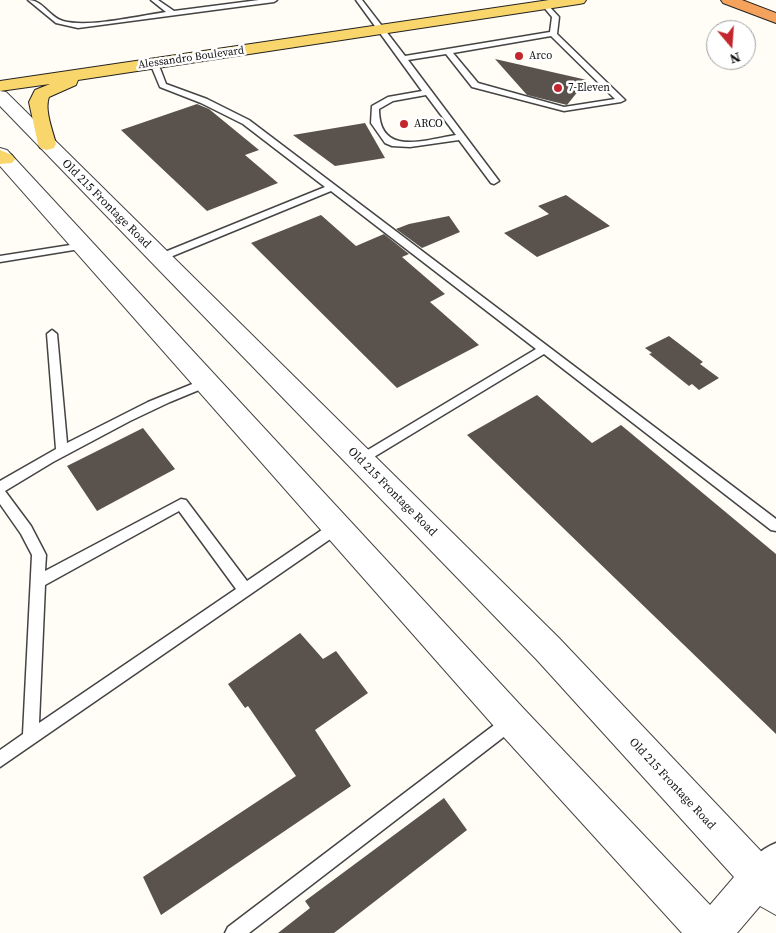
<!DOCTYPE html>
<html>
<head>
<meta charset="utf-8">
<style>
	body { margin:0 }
	#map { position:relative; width:776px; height:933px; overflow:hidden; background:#fffdf5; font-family:"Source Serif 4",serif }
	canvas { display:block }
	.north { position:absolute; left:706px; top:20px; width:50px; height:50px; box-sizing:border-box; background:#fff; border:1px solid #a0a0a0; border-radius:50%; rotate:162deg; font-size:14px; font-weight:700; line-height:20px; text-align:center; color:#111 }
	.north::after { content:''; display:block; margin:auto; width:18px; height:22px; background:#c4262e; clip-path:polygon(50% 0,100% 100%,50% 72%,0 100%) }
</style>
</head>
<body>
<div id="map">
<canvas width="776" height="933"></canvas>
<div class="north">N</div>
</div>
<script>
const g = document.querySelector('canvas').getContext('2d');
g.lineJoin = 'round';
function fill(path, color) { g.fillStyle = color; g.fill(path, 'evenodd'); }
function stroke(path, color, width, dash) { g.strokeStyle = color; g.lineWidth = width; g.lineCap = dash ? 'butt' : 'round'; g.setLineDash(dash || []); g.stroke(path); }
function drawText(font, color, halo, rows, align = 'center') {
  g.font = font + ' "Source Serif 4",serif'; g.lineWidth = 5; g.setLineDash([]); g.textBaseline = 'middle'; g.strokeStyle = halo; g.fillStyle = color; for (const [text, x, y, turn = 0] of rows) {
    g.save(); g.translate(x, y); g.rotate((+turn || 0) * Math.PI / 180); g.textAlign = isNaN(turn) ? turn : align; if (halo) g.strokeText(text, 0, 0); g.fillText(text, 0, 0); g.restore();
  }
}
fill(new Path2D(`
	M495 59 587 80 567 105 527 95Z
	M197 104 209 109 259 150 245 155 278 183 207 211 121 130Z
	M365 123 385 158 335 166 293 135Z
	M566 195 610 226 537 257 504 233 549 214 538 206Z
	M321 215 356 246 384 234 409 254 402 257 445 294 430 302 479 345 397 388 251 243Z
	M449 216 460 232 422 248 396 229 409 224Z
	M669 336 703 362 700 364 719 378 699 390 692 384 689 386 649 354 652 353 645 348Z
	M537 395 592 443 621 425 776 554V734L467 435Z
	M143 428 175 469 97 511 67 466Z
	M300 633 323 659 336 651 368 693 315 730 351 786 161 915 143 877 296 776 248 706 245 708 228 684Z
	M444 798 467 830 334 933H278L310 908 305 901Z`), '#5a524d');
const service = new Path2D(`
	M28 0C43 0 49 17 63 21 89 28 138 16 166 12L151 0H158L174 11 259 0H277L274 2 78 28 56 23Z
	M356 0H362L405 56 550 32 552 17 542 5 547 4 559 17 557 34 625 100 621 102 564 111 472 87 446 54 408 60 499 181 494 184 491 183 459 140 410 147 392 146 385 143 371 123 372 106 388 97 422 91ZM551 36 615 99 564 107 478 83 453 53ZM426 95 456 135C424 140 379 157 379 109L393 101Z
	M151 61 158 63 166 84 207 99 249 120 776 519V531L771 530 544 354 364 463H356L354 460 356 457 536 349 331 191 163 260H155V256L325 187 243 124 201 103 160 87 150 63Z
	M83 243 88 246 86 248 0 262V256Z
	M52 330 57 334 67 443 148 402 207 378 213 382 211 385 170 402 130 421 53 462 5 491 31 526 44 551 46 555 45 571 181 499 186 500 247 581 332 523 337 522 342 523 344 527 342 531 0 767V750L23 734 32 555 21 534 0 504V481L56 449 47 334ZM179 511 236 589 39 723 45 585Z
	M512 713 518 716 520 721 518 726 249 933H225L228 927 506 716Z`);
const minor = new Path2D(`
	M776 843V885L771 890 759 896 747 890 741 878C748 861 759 850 776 843Z`);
const tertiary = new Path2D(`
	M0 91 6 92 559 638 776 867V915L760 906 737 933H682L500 733 0 166V148L7 150 524 709 710 905 734 877 537 660 0 106Z`);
const primary = new Path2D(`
	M549 0H586L584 3 579 4 78 80 76 85 49 97C44 110 53 131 56 144L54 148 47 150 40 148 38 144 29 102 35 90 50 84 0 91V81Z
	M0 150 12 155 15 159 12 163 0 164Z`);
const motorway = new Path2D(`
	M721 0H742L776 13V23L723 3Z`);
stroke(service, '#444', 3);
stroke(minor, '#444', 3);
stroke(tertiary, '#444', 2);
stroke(primary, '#222', 2);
stroke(motorway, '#222', 2);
fill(service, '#fff');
fill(minor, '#fff');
fill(tertiary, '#fff');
fill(primary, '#f9d66b');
fill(motorway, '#f5a25d');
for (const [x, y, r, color] of [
	[519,56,5,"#c4262e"],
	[558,88,5,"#c4262e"],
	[404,124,5,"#c4262e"]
]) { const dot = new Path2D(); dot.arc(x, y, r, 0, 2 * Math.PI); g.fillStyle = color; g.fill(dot); stroke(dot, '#fff', 2); }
drawText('11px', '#111', '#fff', [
	["Arco",529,56],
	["7-Eleven",568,88],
	["ARCO",414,124]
], 'left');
drawText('11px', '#111', '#fff', [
	["Alessandro Boulevard",191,58,-8]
]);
drawText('12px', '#111', '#fff', [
	["Old 215 Frontage Road",106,204,45],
	["Old 215 Frontage Road",392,492,45],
	["Old 215 Frontage Road",672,784,47]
]);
</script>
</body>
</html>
